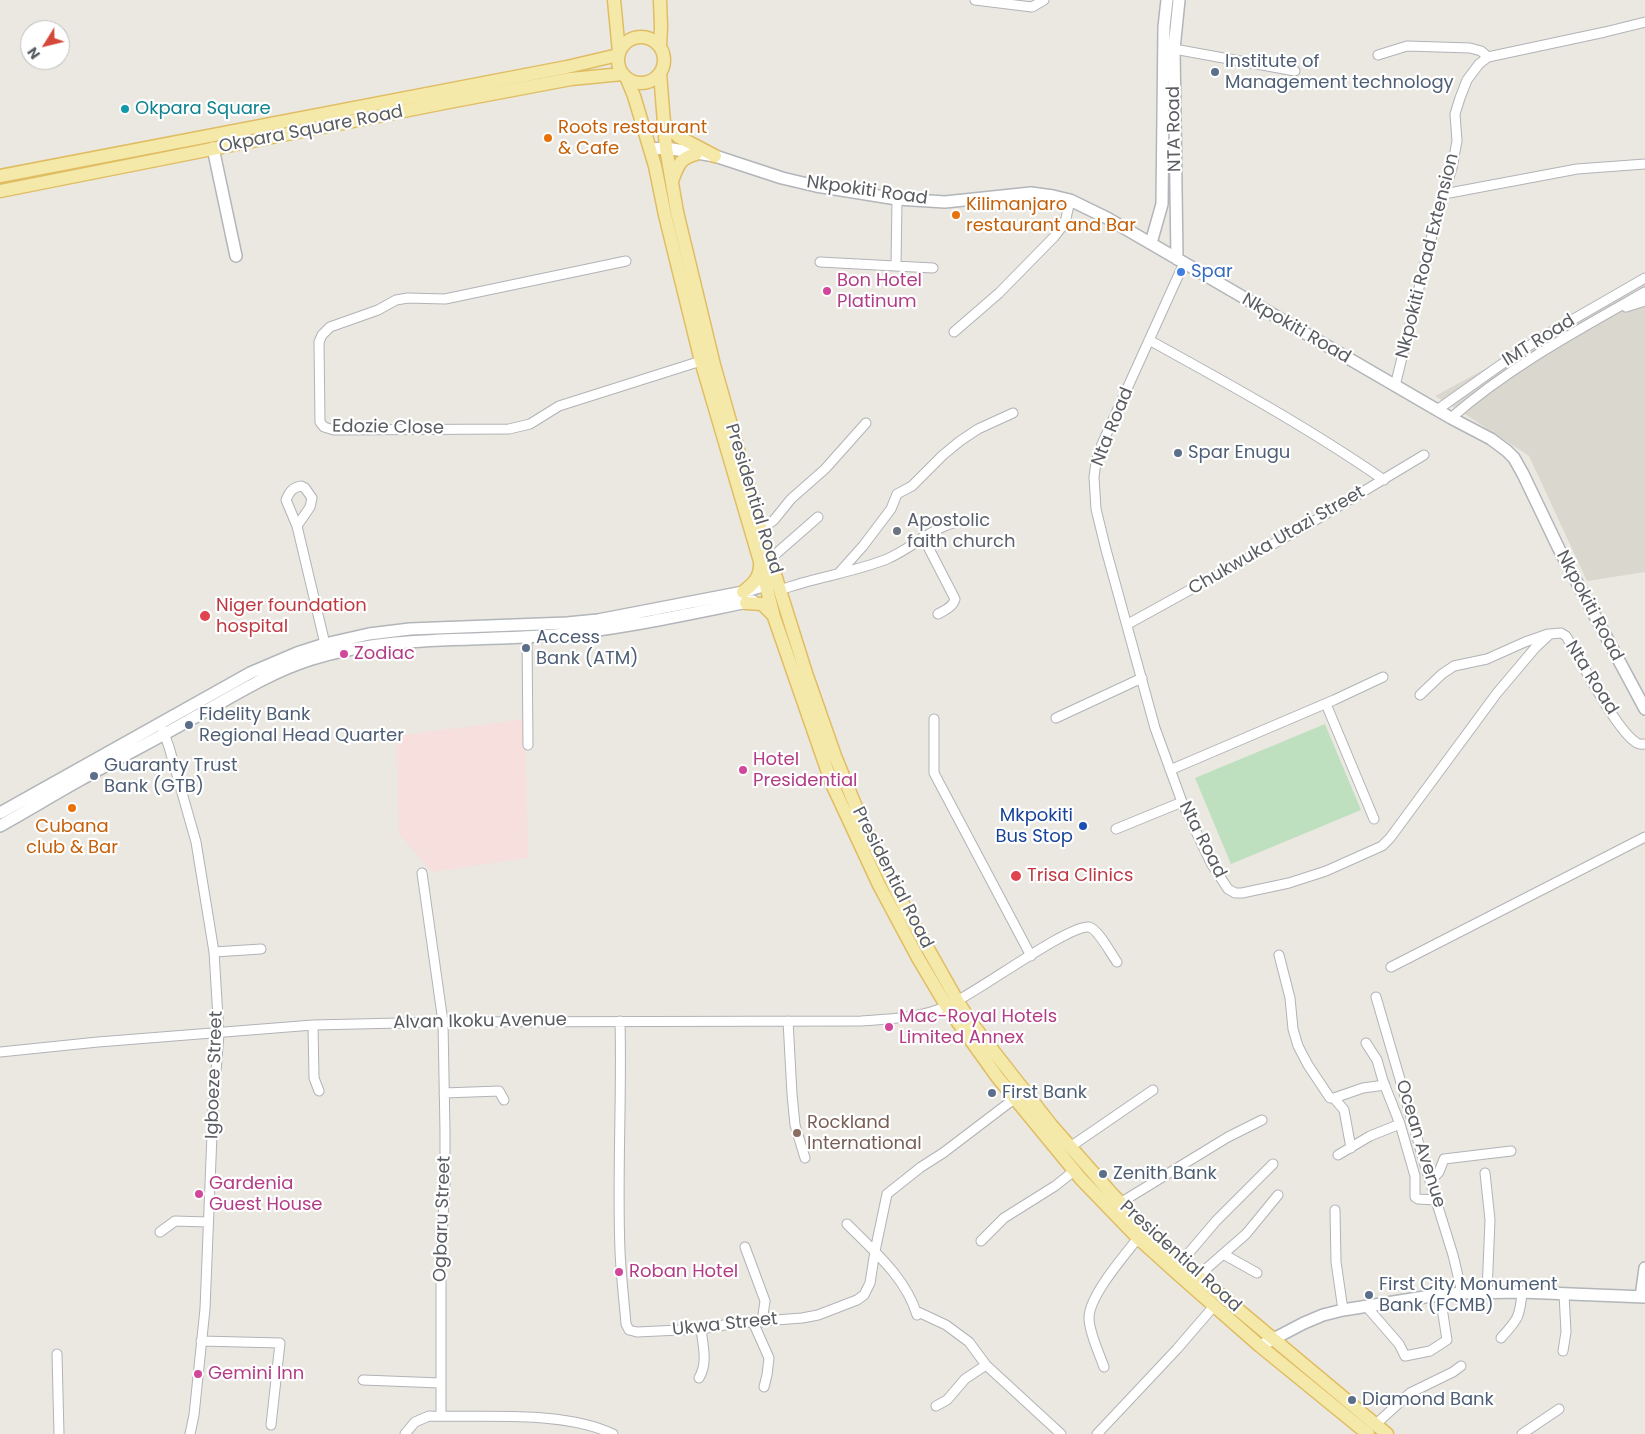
<!DOCTYPE html>
<html>
<head>
<meta charset="utf-8">
<style>
	body { margin:0 }
	#map { position:relative; width:1645px; height:1434px; overflow:hidden; background:#eae8e0; font-family:Poppins,sans-serif }
	canvas { display:block }
	.north { position:absolute; left:20px; top:20px; width:50px; height:50px; box-sizing:border-box; background:#fff; border:1px solid #bdbebf; border-radius:50%; rotate:234deg; font-size:14px; font-weight:700; line-height:20px; text-align:center; color:#595c60 }
	.north::after { content:''; display:block; margin:auto; width:18px; height:22px; background:#d4483c; clip-path:polygon(50% 0,100% 100%,50% 72%,0 100%) }
</style>
</head>
<body>
<div id="map">
<canvas width="1645" height="1434"></canvas>
<div class="north">N</div>
</div>
<script>
const g = document.querySelector('canvas').getContext('2d');
g.lineJoin = 'round';
function fill(path, color) { g.fillStyle = color; g.fill(path, 'evenodd'); }
function stroke(path, color, width, dash) { g.strokeStyle = color; g.lineWidth = width; g.lineCap = dash ? 'butt' : 'round'; g.setLineDash(dash || []); g.stroke(path); }
function drawText(font, color, halo, rows, align = 'center') {
  g.font = font + ' Poppins,sans-serif'; g.lineWidth = 4.5; g.setLineDash([]); g.textBaseline = 'middle'; g.strokeStyle = halo; g.fillStyle = color; for (const [text, x, y, turn = 0] of rows) {
    g.save(); g.translate(x, y); g.rotate((+turn || 0) * Math.PI / 180); g.textAlign = isNaN(turn) ? turn : align; if (halo) g.strokeText(text, 0, 0); g.fillText(text, 0, 0); g.restore();
  }
}
fill(new Path2D(`
	M1645 283V572L1587 581 1529 456 1471 418 1435 396Z`), '#dad7cf');
fill(new Path2D(`
	M525 719 528 858 432 872 399 834 396 736Z`), '#f7dfdd');
fill(new Path2D(`
	M1325 724 1361 810 1231 864 1195 778Z`), '#bfe0bf');
const street = new Path2D(`
	M975 0 1032 7 1044 0
	M1174 49 1295 71
	M1378 55 1407 46 1470 48 1481 51 1488 57
	M1444 194 1577 169 1645 164
	M626 261 445 299 408 298 396 300 378 310 330 327 322 335 319 342 320 422 324 427 334 430 509 429 530 424 559 406 701 361
	M820 262 933 268
	M1184 263 1102 444 1096 462 1094 477 1096 509 1105 546 1155 728 1182 802 1211 863 1228 889 1235 893H1242L1289 883 1326 871 1382 846 1390 838 1497 693 1535 648 1550 634 1561 633 1566 636C1580 659 1617 732 1637 743 1641 745 1641 744 1645 744
	M896 266 897 199
	M1626 307 1645 301
	M954 332 999 293 1054 237 1065 223 1070 200
	M1149 340C1229 384 1309 428 1384 480
	M1395 386 1435 223 1452 168 1457 141 1455 114 1460 98 1467 80 1479 64 1488 57 1605 32 1645 22
	M1437 410 1499 366 1539 339 1645 278
	M1451 418C1509 367 1578 330 1645 292
	M297 526 310 507 312 498 305 488 301 486C292 488 290 491 286 500L297 526 325 644
	M761 530 774 520 791 499 825 469 866 423
	M923 537 955 599C953 607 945 610 938 614
	M770 559 818 517
	M838 574 863 546 891 509 897 494 912 486 943 455 960 441 978 429 1013 413
	M780 590C815 577 852 573 887 559 913 548 934 525 962 521
	M1128 624 1304 527 1424 455
	M527 636 528 745
	M1420 695 1442 674 1454 666 1487 659 1525 642 1548 634
	M1326 704 1374 819
	M1056 718 1142 678
	M934 719V773L1031 956
	M163 730 169 747 196 842 214 952 219 1034 213 1109 205 1309 194 1415 190 1434
	M1170 770 1334 700 1383 677
	M1116 829 1182 802
	M422 873 443 1022 445 1132V1183L441 1253V1416
	M214 952 261 949
	M1279 955 1290 998 1293 1029 1298 1046 1308 1065 1330 1098H1334L1363 1088 1385 1085
	M1391 967 1645 837
	M1376 997 1425 1165 1453 1255 1462 1293
	M620 1021C622 1098 617 1175 620 1251 621 1275 624 1300 626 1324L629 1330 637 1332 701 1329 736 1323 802 1318 818 1315 857 1300 864 1295 870 1283 875 1251 887 1194 921 1167 943 1153 1014 1099
	M788 1021 792 1094 795 1125 805 1158
	M313 1025 314 1078 319 1091
	M1366 1043 1377 1060 1383 1081 1400 1124 1415 1176V1197L1418 1199 1436 1200
	M0 1052 98 1042 313 1025 443 1022 861 1021C890 1019 921 1018 947 1006 974 995 1069 924 1089 927 1098 929 1111 954 1117 962
	M444 1093 499 1091 504 1100
	M1334 1098 1344 1110 1351 1148
	M1070 1147 1153 1090
	M1338 1155 1370 1136 1400 1124
	M1485 1173 1490 1220 1487 1292
	M1430 1181 1439 1172 1444 1159 1511 1151
	M1120 1203 1228 1137 1262 1120
	M1335 1210 1336 1262 1343 1310
	M847 1224C874 1251 906 1278 917 1315
	M160 1232 175 1221 208 1222
	M981 1241 1004 1218 1055 1186 1074 1171
	M745 1247 765 1301 762 1322
	M1223 1254 1257 1273
	M1181 1265 1182 1261 1216 1221 1273 1164
	M1198 1276 1246 1234 1278 1195
	M1366 1306 1399 1344 1405 1356 1430 1351 1447 1340 1440 1295
	M916 1311 946 1325 969 1342 986 1365 1061 1434
	M753 1322 769 1358 767 1375 764 1387
	M1501 1338C1517 1320 1520 1318 1522 1292
	M201 1341 280 1343 271 1425
	M1563 1351 1566 1332 1564 1294
	M57 1354 59 1434
	M1104 1367C1099 1353 1089 1332 1089 1318 1089 1296 1124 1256 1138 1238
	M699 1378C708 1363 703 1346 701 1329
	M363 1380 440 1383
	M936 1406 947 1400 965 1379 986 1365
	M1376 1424 1410 1393 1453 1372 1461 1366
	M405 1434 415 1422 429 1416C484 1418 563 1410 613 1434
	M1097 1434 1177 1349 1214 1306
	M1522 1434 1559 1409`);
const secondary = new Path2D(`
	M213 148 236 256
	M650 149 666 148 715 156 782 178 816 186 897 199 945 202 1031 193 1053 196 1070 200 1107 218 1451 418 1491 439 1507 451 1514 458 1523 474 1559 549 1645 709
	M1151 243 1162 204 1164 27 1167 0
	M1177 259 1174 49 1179 0
	M0 813 250 673 297 653 325 644 369 634 410 629 567 623 598 620 743 592 773 583
	M0 826C27 811 53 795 80 780 115 760 151 742 186 722 227 700 267 673 312 659 392 634 473 642 555 635 622 629 687 614 753 601
	M1641 1297 1645 1268
	M1260 1346 1304 1323 1323 1315 1343 1310 1431 1296 1462 1293 1522 1292 1645 1297`);
const primary = new Path2D(`
	M614 0 619 52
	M618 60a23 23 0 1 1 46 0a23 23 0 1 1-46 0Z
	M660 47 661 27 660 0
	M660 73 666 148 677 212 714 365 761 530 806 673 835 756 861 819 906 910 958 1002 973 1025 1052 1126 1112 1194 1146 1229 1198 1276 1387 1434
	M627 79 634 96 655 166 665 215 701 361 759 558 774 617 832 784 879 885 918 958 947 1007 998 1078 1081 1179 1138 1238 1179 1275 1260 1346 1368 1434
	M663 122 679 137 715 156
	M0 176 567 67 618 55
	M672 181C678 165 680 158 696 154
	M0 191 449 102 571 79 622 74
	M743 592C753 584 760 578 760 565
	M746 603 762 604 772 614`);
stroke(street, '#b1b3b7', 11);
stroke(secondary, '#b2b5b9', 14);
stroke(primary, '#e0bd63', 15);
stroke(street, '#fff', 9);
stroke(secondary, '#fff', 11);
stroke(primary, '#f5e9aa', 12);
for (const [x, y, r, color] of [
	[1215,72,5,"#5c6f8a"],
	[125,109,5,"#0f9aa8"],
	[548,138,5,"#e8710a"],
	[956,215,5,"#e8710a"],
	[1181,272,5,"#3f7fe0"],
	[827,291,5,"#d1479c"],
	[1178,453,5,"#5c6f8a"],
	[897,531,5,"#6b7280"],
	[205,616,6,"#e0444e"],
	[526,648,5,"#5c6f8a"],
	[344,654,5,"#d1479c"],
	[189,725,5,"#5c6f8a"],
	[743,770,5,"#d1479c"],
	[94,776,5,"#5c6f8a"],
	[72,808,5,"#e8710a"],
	[1083,826,5,"#1a4fb4"],
	[1016,876,6,"#e0444e"],
	[889,1027,5,"#d1479c"],
	[992,1093,5,"#5c6f8a"],
	[797,1133,5,"#8d6e63"],
	[1103,1174,5,"#5c6f8a"],
	[199,1194,5,"#d1479c"],
	[619,1272,5,"#d1479c"],
	[1369,1295,5,"#5c6f8a"],
	[198,1374,5,"#d1479c"],
	[1352,1400,5,"#5c6f8a"]
]) { const dot = new Path2D(); dot.arc(x, y, r, 0, 2 * Math.PI); g.fillStyle = color; g.fill(dot); stroke(dot, '#fff', 2); }
drawText('18px', '#4e5e75', '#fff', [
	["Institute of",1225,62],
	["Management technology",1225,83],
	["Spar Enugu",1188,453],
	["Access",536,638],
	["Bank (ATM)",536,659],
	["Fidelity Bank",199,715],
	["Regional Head Quarter",199,736],
	["Guaranty Trust",104,766],
	["Bank (GTB)",104,787],
	["First Bank",1002,1093],
	["Zenith Bank",1113,1174],
	["First City Monument",1379,1285],
	["Bank (FCMB)",1379,1306],
	["Diamond Bank",1362,1400]
], 'left');
drawText('18px', '#0d838f', '#fff', [
	["Okpara Square",135,109]
], 'left');
drawText('18px', '#c56008', '#fff', [
	["Roots restaurant",558,128],
	["& Cafe",558,149],
	["Kilimanjaro",966,205],
	["restaurant and Bar",966,226],
	["Cubana",72,827,"center"],
	["club & Bar",72,848,"center"]
], 'left');
drawText('18px', '#595c60', '#fff', [
	["NTA Road",1175,129,-91],
	["Okpara Square Road",311,130,-11],
	["Nkpokiti Road",867,191,8],
	["Nkpokiti Road Extension",1428,256,-76],
	["Nkpokiti Road",1296,329,30],
	["IMT Road",1539,341,-32],
	["Nta Road",1113,427,-68],
	["Edozie Close",388,428,1],
	["Presidential Road",753,499,73],
	["Chukwuka Utazi Street",1277,541,-30],
	["Nkpokiti Road",1589,606,62],
	["Nta Road",1591,678,58],
	["Nta Road",1202,840,63],
	["Presidential Road",892,878,63],
	["Alvan Ikoku Avenue",480,1022,-1],
	["Igboeze Street",215,1075,-88],
	["Ocean Avenue",1420,1144,73],
	["Ogbaru Street",443,1219,-88],
	["Presidential Road",1180,1257,42],
	["Ukwa Street",725,1325,-6]
]);
drawText('18px', '#366cbe', '#fff', [
	["Spar",1191,272]
], 'left');
drawText('18px', '#b23c85', '#fff', [
	["Bon Hotel",837,281],
	["Platinum",837,302],
	["Zodiac",354,654],
	["Hotel",753,760],
	["Presidential",753,781],
	["Mac-Royal Hotels",899,1017],
	["Limited Annex",899,1038],
	["Gardenia",209,1184],
	["Guest House",209,1205],
	["Roban Hotel",629,1272],
	["Gemini Inn",208,1374]
], 'left');
drawText('18px', '#5b616d', '#fff', [
	["Apostolic",907,521],
	["faith church",907,542]
], 'left');
drawText('18px', '#be3a42', '#fff', [
	["Niger foundation",216,606],
	["hospital",216,627],
	["Trisa Clinics",1027,876]
], 'left');
drawText('18px', '#164399', '#fff', [
	["Mkpokiti",1073,816],
	["Bus Stop",1073,837]
], 'right');
drawText('18px', '#785e54', '#fff', [
	["Rockland",807,1123],
	["International",807,1144]
], 'left');
</script>
</body>
</html>
